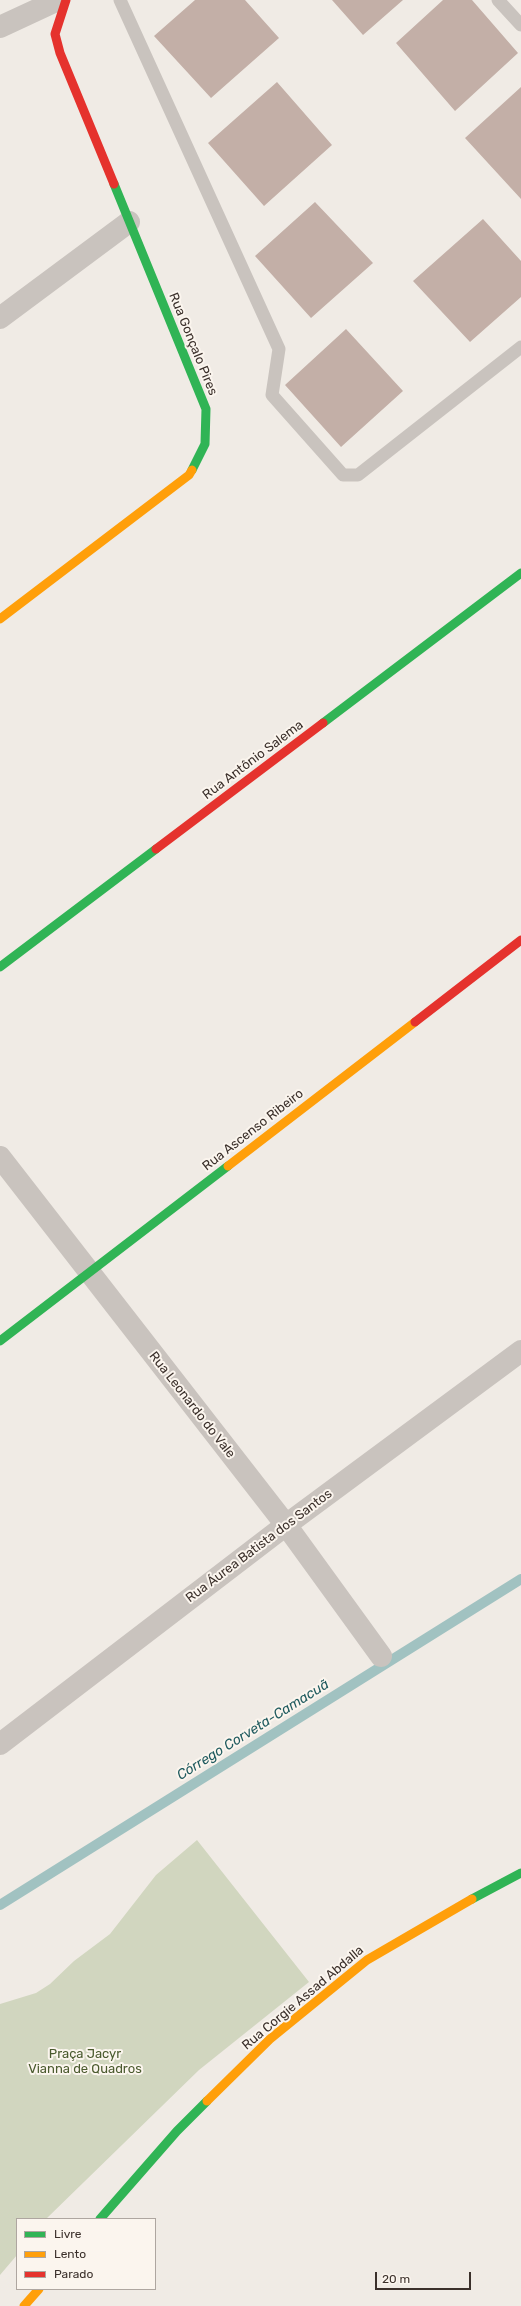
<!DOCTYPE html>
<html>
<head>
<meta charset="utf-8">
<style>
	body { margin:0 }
	#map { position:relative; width:521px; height:2306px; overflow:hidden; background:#f0ebe5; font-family:Rubik,sans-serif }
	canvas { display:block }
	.legend { position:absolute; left:16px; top:2218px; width:140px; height:72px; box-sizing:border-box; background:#fbf5ee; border:1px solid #aea6a0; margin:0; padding:5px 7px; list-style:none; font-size:12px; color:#3b302b }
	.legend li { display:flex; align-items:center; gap:8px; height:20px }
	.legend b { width:20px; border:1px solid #aea6a0 }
	.scale { position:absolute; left:375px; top:2272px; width:96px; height:18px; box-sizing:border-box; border:2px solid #3b302b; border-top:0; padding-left:5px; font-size:12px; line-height:14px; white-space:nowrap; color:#3b302b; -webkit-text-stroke:3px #fbf5ee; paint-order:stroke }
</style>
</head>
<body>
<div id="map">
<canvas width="521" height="2306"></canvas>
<ul class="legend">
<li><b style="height:5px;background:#30b455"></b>Livre</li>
<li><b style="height:5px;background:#ff9f0a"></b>Lento</li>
<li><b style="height:5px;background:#e5322d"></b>Parado</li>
</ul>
<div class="scale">20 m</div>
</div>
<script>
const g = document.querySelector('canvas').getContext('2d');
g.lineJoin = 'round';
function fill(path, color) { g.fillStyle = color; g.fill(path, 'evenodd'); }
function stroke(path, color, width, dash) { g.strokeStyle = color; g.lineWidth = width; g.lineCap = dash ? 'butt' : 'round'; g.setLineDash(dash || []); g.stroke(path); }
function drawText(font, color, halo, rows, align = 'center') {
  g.font = font + ' Rubik,sans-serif'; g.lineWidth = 4; g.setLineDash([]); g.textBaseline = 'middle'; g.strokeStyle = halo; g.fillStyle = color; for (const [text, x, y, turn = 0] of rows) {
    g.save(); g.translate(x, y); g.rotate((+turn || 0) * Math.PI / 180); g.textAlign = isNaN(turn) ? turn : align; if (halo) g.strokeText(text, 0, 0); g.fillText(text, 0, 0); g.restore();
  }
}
fill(new Path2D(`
	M197 1840 309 1982 199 2070 46 2219H17V2255L0 2275V2004L36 1993 50 1984 74 1961 110 1934 156 1875Z`), '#d1d6bf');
stroke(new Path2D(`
	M0 1905 521 1579`), '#a1c2c1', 10);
fill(new Path2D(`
	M195 0H245L279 38 211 98 154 36Z
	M332 0H403L363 35Z
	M443 0H472L518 53 455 111 396 43Z
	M277 82 332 145 264 206 208 143Z
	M521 87V199L465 138Z
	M315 202 373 263 311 318 255 256Z
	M483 219 521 261V297L470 342 413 281Z
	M346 329 403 391 341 447 285 385Z`), '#c3afa7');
stroke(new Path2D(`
	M120 0 279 349 272 395 343 475H358L521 347
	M498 0 521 25`), '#c9c3be', 13);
stroke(new Path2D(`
	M0 27 58 0
	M0 318 129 222
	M0 1157 286 1525 381 1656
	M0 1744 286 1525 521 1351`), '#c9c3be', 22);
stroke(new Path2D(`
	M114 184 206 409 205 444 192 470
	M323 723 521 573
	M0 967 156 849
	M0 1341 228 1166
	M472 1899 521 1873
	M100 2219 177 2131 207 2101`), '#30b455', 9);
stroke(new Path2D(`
	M0 619 189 475 192 470
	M228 1166 415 1022
	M207 2101 270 2039 367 1960 472 1899
	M24 2306 39 2289`), '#ff9f0a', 9);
stroke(new Path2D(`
	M66 0 55 34 60 53 114 184
	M156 849 323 723
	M415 1022 521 940`), '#e5322d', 9);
drawText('13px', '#3b302b', '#fbf5ee', [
	["Rua Gonçalo Pires",193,344,68],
	["Rua Antônio Salema",253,760,-37],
	["Rua Ascenso Ribeiro",253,1130,-38],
	["Rua Leonardo do Vale",192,1405,52],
	["Rua Áurea Batista dos Santos",259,1546,-37],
	["Rua Corgie Assad Abdalla",303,1998,-40]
]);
drawText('13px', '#4a5a2e', '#fbf5ee', [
	["Praça Jacyr",85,2054],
	["Vianna de Quadros",85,2069]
]);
drawText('italic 14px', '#1f5a5e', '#fbf5ee', [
	["Córrego Corveta-Camacuã",253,1730,-32]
]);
</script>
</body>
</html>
